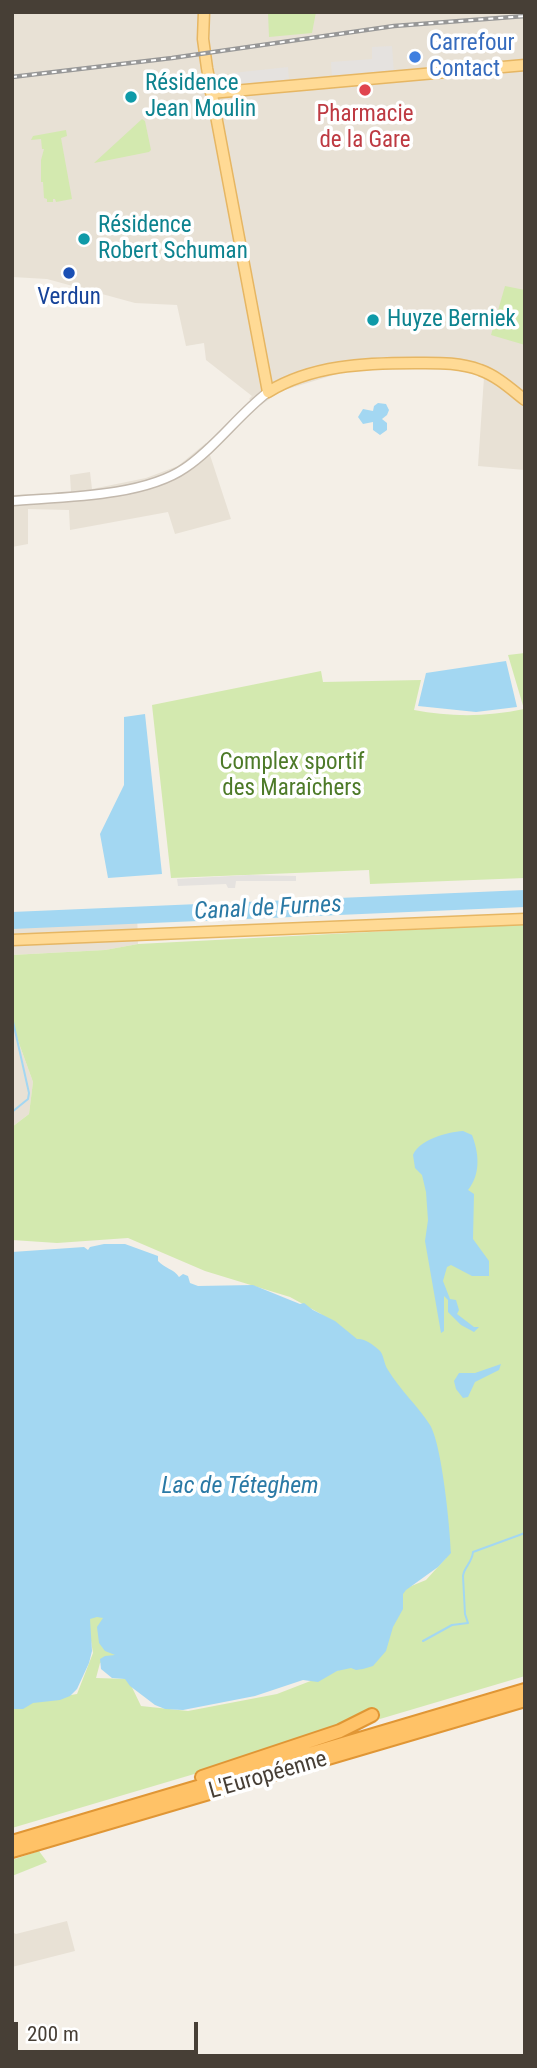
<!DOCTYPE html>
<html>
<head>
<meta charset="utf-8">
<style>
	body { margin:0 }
	#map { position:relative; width:537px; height:2068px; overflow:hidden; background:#f4efe7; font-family:"Roboto Condensed",sans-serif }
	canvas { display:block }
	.frame { position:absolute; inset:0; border:14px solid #473f36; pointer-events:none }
	.scale { position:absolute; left:14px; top:2022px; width:184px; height:32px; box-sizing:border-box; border:4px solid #473f36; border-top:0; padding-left:9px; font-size:21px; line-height:24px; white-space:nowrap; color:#473f36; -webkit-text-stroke:5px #fff; paint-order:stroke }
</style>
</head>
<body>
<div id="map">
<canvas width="537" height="2068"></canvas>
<div class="frame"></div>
<div class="scale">200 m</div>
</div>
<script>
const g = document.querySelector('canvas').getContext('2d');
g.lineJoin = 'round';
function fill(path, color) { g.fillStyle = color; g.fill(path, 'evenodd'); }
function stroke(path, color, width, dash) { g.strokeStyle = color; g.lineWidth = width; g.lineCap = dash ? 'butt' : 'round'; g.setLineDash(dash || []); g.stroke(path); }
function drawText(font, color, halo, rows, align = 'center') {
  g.font = font + ' "Roboto Condensed",sans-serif'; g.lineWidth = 7; g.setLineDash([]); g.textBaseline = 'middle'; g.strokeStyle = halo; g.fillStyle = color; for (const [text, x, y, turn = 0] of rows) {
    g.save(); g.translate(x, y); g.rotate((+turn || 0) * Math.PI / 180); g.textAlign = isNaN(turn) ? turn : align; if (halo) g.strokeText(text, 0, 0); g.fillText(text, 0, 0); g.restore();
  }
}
fill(new Path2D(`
	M12 12H525V470L478 466 484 377 448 368 389 367 350 370 281 391 258 407 249 399 252 396 206 360 204 343 186 346 177 305 135 303 47 279 12 277Z
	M206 443 231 519 175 534 168 512 70 530 69 510 28 509V544L12 547V495L71 492 70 475 90 472 92 489 146 478 178 466Z
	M137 911 138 944 105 950 12 955V917Z
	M12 1024 33 1082 29 1114 12 1127Z
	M67 1921 75 1951 12 1967V1932L16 1934Z`), '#e8e1d5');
fill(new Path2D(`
	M268 12H316L312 33 269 37Z
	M142 119 145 121 151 150 149 152 94 163Z
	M66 130 67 136 61 138 72 199 56 202 55 199H53V202H47V199L44 198 43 182H41V160L44 149H42L41 139 31 140 33 136Z
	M505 286 525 290V345L491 335Z
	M525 653V878L370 884 369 870 171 878 152 705 321 671 323 682 421 680 414 710C450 717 487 717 524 709L508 655Z
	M525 924V1676L12 1828V1705L77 1694 93 1653 89 1629V1612L120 1608 125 1654 100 1663 96 1678 128 1679 141 1706 188 1711 277 1694 344 1668 375 1663 404 1589 426 1580 446 1558 445 1531 321 1314 290 1297 205 1271 128 1238 57 1243 12 1240V1127L29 1114 33 1082 12 1024V955L105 950 138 944Z
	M39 1851 47 1862 12 1876V1860Z`), '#d3e9af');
fill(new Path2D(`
	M392 46 394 73 332 78 331 62 372 59V47Z
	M288 67 289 79 233 85 232 73Z
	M249 875 296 876V881H236L235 888H228L226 884 178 886 177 879Z`), '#e5e2df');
fill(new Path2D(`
	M378 403 386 404 389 410 387 415 382 419 387 423V430L380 435 373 430V422L363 424 358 417 363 409 373 411 374 406Z
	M506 661 517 707 476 712 418 706 426 673Z
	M145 714 162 874 108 878 100 834 124 785V717Z
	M525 890V907L12 929V912Z
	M463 1131 472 1135C479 1153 481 1174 468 1190L474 1194 473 1239 489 1261V1276H472L451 1265 447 1267 443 1281 450 1299 456 1300 459 1310 457 1314 474 1327H479L474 1332 461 1325 448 1312V1300L444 1296V1331L441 1333 425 1241 428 1220 426 1192 422 1175 415 1168 413 1155C419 1140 447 1132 463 1131Z
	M104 1244H125L158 1256V1261C164 1268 174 1269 179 1277L183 1274 188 1276 190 1283 198 1286 253 1285 300 1304 304 1303 313 1310 335 1321 357 1339C364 1338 374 1345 379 1350 384 1354 384 1365 388 1370 400 1390 418 1406 430 1425 442 1445 450 1527 451 1553L438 1567 406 1590 403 1594V1609L393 1627 386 1651 373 1666 363 1669 356 1670 351 1668 337 1671 318 1682 303 1680 255 1696 183 1710 165 1709 155 1705 130 1686 125 1679 112 1678 101 1669 100 1659 105 1656 115 1655 105 1651 99 1643 97 1627 103 1618 97 1617 90 1619 92 1651 89 1663 77 1689 70 1696 60 1700 33 1703 23 1709H12V1252L84 1247 88 1250 90 1247Z
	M501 1364 499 1370 475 1382 468 1397 463 1398 456 1389 454 1381 459 1373H475Z`), '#a3d7f2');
stroke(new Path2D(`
	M12 1017 29 1093 28 1099 12 1112
	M423 1641 452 1625 468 1623 465 1614 463 1576C464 1567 472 1563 473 1552L525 1533`), '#a3d7f2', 2);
const minor = new Path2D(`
	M12 501C62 497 143 497 185 468 216 447 238 415 268 392`);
const major = new Path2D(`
	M204 12 203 39 207 68 268 392C312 365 365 363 415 363 437 363 459 362 480 370 497 376 511 389 525 400
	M211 93 525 65
	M12 940 525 919`);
const highway = new Path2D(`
	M202 1777 340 1731 372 1715
	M12 1842 525 1690
	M12 1851 525 1700`);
stroke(minor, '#c3b9ad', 11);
stroke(major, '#e6b663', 13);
stroke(highway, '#e09635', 16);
stroke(minor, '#fff', 8);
stroke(major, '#ffda95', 10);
stroke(highway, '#ffc267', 12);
const rail = new Path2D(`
	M12 77 172 58 394 26 525 16`);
stroke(rail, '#979797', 4.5);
stroke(rail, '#fff', 2, [5]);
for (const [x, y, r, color] of [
	[415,57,7,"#3f7fe0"],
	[365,90,7,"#e0444e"],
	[131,97,7,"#0f9aa8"],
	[84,239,7,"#0f9aa8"],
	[69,273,7,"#1a4fb4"],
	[373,320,7,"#0f9aa8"]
]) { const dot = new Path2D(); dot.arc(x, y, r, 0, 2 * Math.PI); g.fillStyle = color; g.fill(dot); stroke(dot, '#fff', 2.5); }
drawText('23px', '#366cbe', '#fff', [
	["Carrefour",429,44],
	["Contact",429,70]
], 'left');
drawText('23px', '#0d838f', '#fff', [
	["Résidence",145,84],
	["Jean Moulin",145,110],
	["Résidence",98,226],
	["Robert Schuman",98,252],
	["Huyze Berniek",387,320]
], 'left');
drawText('23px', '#be3a42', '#fff', [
	["Pharmacie",365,115],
	["de la Gare",365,141]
]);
drawText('23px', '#164399', '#fff', [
	["Verdun",69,298]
]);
drawText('23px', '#4d7a28', '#fff', [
	["Complex sportif",292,763],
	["des Maraîchers",292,789]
]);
drawText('23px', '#473f36', '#fff', [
	["L'Européenne",268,1776,-16]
]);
drawText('italic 24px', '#2a79a5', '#fff', [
	["Canal de Furnes",268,909,-3],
	["Lac de Téteghem",240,1487]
]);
</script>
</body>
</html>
